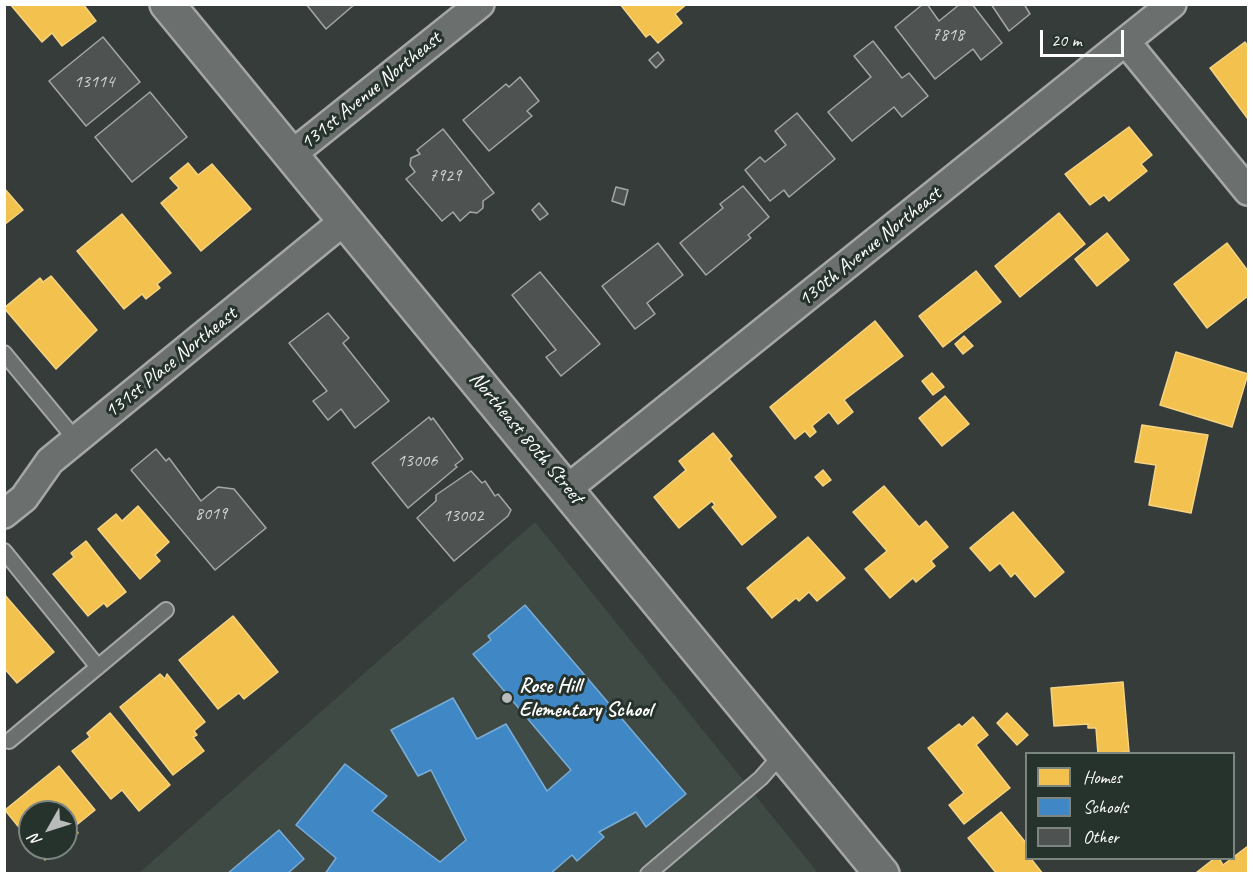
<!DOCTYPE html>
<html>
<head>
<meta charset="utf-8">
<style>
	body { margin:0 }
	#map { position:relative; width:1253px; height:878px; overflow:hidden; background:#363c39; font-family:Caveat,sans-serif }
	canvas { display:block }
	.frame { position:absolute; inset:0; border:6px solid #fff; pointer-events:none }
	.legend { position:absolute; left:1025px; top:752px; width:210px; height:108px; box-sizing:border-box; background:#26332d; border:2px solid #7d8581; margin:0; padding:8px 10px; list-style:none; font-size:18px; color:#fff }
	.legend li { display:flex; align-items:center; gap:12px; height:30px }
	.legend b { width:30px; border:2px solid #7d8581 }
	.north { position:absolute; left:18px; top:800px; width:60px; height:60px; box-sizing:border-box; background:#26332d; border:2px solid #7d8581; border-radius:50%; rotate:231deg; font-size:16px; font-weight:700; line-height:24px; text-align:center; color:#fff }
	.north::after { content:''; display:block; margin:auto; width:21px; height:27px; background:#b9bbba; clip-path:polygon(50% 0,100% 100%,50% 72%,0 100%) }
	.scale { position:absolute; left:1040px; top:30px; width:84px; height:27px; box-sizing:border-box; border:3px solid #fff; border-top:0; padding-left:8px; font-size:18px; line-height:21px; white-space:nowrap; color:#fff; -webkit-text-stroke:4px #26332d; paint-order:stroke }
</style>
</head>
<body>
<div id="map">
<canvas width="1253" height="878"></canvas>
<div class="frame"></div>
<ul class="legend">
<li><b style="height:16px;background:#f2c14e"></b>Homes</li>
<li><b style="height:16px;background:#3f88c5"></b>Schools</li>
<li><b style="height:16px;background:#4e5351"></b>Other</li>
</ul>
<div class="north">N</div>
<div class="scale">20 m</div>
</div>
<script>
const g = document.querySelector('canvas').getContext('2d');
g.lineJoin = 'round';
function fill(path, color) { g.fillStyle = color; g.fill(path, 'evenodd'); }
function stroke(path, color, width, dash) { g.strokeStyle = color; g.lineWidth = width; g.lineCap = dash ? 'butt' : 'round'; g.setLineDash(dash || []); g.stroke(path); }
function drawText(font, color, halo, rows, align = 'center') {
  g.font = font + ' Caveat,sans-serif'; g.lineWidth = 6; g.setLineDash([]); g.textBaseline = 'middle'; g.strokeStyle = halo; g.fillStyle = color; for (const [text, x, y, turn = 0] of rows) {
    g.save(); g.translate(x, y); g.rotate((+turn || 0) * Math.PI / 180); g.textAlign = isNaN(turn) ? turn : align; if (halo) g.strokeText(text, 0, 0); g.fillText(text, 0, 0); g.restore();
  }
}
fill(new Path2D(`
	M535 522 818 873 138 874Z`), '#3f4a45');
const homes = new Path2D(`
	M10 4H83L96 21 62 46 52 33 42 42Z
	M620 4H687L675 14 682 23 658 43 650 34 646 37Z
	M1245 42 1248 47V119L1210 68Z
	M1129 127 1152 155 1141 164 1147 171 1109 201 1104 195 1090 205 1065 174Z
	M188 163 198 175 212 164 251 209 201 251 161 203 179 188 170 178Z
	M4 188 23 210 4 225Z
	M1059 213 1085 244 1020 297 995 266Z
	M122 214 171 273 157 284 160 288 146 299 142 294 124 309 77 251Z
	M1107 233 1129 260 1097 286 1075 259Z
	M1227 243 1248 271V296L1207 328 1174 284Z
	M976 271 1001 302 943 347 919 316Z
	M51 276 97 330 56 369 4 308 40 278 43 282Z
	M875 321 903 356 844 400 853 412 838 424 829 412 812 426 816 432 810 437 805 431 795 439 770 407Z
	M964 336 973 346 963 354 955 344Z
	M1176 352 1248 374 1232 427 1160 405Z
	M932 373 944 387 933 395 922 381Z
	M945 396 969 424 942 446 919 418Z
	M1142 425 1208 435 1191 513 1149 505 1156 465 1135 462Z
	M713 433 732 456 729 459 776 517 742 545 712 507 715 505 712 501 679 528 654 497 686 470 679 461Z
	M823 470 831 480 823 486 815 477Z
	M884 486 919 527 926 521 948 547 931 561 935 566 916 582 913 578 890 598 865 569 887 551 853 512Z
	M138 506 169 542 155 555 160 561 140 579 98 529 116 514 122 521Z
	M1013 512 1064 572 1035 597 1015 573 1011 577 1000 563 990 571 970 548Z
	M808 537 845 578 817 601 809 592 799 601 796 598 772 618 747 588Z
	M86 541 126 592 107 607 104 603 88 616 53 574 74 557 71 553Z
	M4 594 54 652 17 683 4 668Z
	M233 616 278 672 244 699 239 693 218 709 179 660Z
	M160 674 165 679 167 674 205 722 194 731 197 735 193 737 204 751 173 775 120 707Z
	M1123 682 1129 752 1098 754 1096 728H1088V724L1054 726 1051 688Z
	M110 713 170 785 139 811 122 790 111 799 72 751 90 737 87 733Z
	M1007 713 1028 735 1017 745 997 723Z
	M973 717 988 735 976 745 1010 788 964 824 949 805 964 793 928 748 959 724 962 727Z
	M59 766 95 810 74 827 78 833 66 843V812H30V841L5 810Z
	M1001 812 1026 843V858H1034L1032 860 1043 874H997L968 838Z
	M1248 846V874L1197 872 1215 858H1219L1223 865Z
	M36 848H60L45 860Z`);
fill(homes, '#f2c14e');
stroke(homes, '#f6d483', 1.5);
const schools = new Path2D(`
	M525 605 686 794 646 827 636 812 599 832 604 837 577 861 572 855 550 874H325L336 858 296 825 345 764 387 796 372 811 440 862 466 840 431 770 418 776 391 730 453 698 477 739 506 724 547 791 571 770 473 654 491 640 488 636Z
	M279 830 304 859 287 874H227Z`);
fill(schools, '#3f88c5');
stroke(schools, '#79acd6', 1.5);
const building = new Path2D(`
	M306 4H355L326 29Z
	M923 4H927L939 21 960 4H972L1002 43 981 60 973 49 935 79 895 27Z
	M991 4H1024L1030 14 1009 31Z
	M103 37 140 82 86 126 49 81Z
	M873 41 902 78 909 73 928 96 902 117 894 107 852 141 828 112 871 77 854 56Z
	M658 52 664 60 656 68 649 60Z
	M520 77 539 101 527 111 532 116 489 151 463 120 506 84 509 87Z
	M150 92 187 137 132 182 95 137Z
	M797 113 835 159 789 197 784 190 770 201 745 170 760 157 765 162 786 145 775 131Z
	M443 129 494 193 483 201V208L477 213 470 212 460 221 453 212 442 221 406 179 415 172 410 165 411 158 420 154 417 150Z
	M743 186 769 217 748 235 751 238 706 275 680 243 723 208 720 204Z
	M616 187 628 190 624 205 612 201Z
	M539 203 548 214 540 220 532 210Z
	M658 243 683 275 647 303 655 314 635 329 602 286Z
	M540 272 600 344 561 376 546 357 556 350 512 295Z
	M328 313 349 338 343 343 389 401 355 428 341 409 328 420 313 401 327 391 289 343Z
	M429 417 431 420 433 418 463 459 455 465 457 467 408 508 372 463Z
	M156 449 166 461 169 458 201 501 218 487 234 489 266 528 215 570 131 470Z
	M471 471 482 483 485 481 495 496 498 494 511 510 508 516 454 561 417 518 436 501V495Z`);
fill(building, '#4e5351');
stroke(building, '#a5a7a6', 1.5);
const lane = new Path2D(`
	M4 353 76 440
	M4 551 98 667
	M9 741 166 610
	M648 874 761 778 782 754`);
const street = new Path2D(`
	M1126 42 1248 191
	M291 155 480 4
	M567 489 1172 4
	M4 514 24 498 50 461 345 220`);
const secondary = new Path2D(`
	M167 4 882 874`);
stroke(lane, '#a5a7a6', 18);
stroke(street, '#a5a7a6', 32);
stroke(secondary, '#a5a7a6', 38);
stroke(lane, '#6b6f6d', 14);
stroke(street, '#6b6f6d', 27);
stroke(secondary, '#6b6f6d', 33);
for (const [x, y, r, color] of [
	[507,698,6,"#b9bbba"]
]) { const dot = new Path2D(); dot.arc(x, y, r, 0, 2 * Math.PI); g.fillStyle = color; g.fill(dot); stroke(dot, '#26332d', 2); }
drawText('18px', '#d3d4d4', null, [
	["7818",948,35],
	["13114",94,82],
	["7929",445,176],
	["13006",417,461],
	["8019",211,514],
	["13002",463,516]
]);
drawText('21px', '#fff', '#26332d', [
	["131st Avenue Northeast",371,91,-39],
	["130th Avenue Northeast",870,247,-39],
	["131st Place Northeast",171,363,-39],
	["Northeast 80th Street",526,438,50]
]);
drawText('bold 21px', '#fff', '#26332d', [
	["Rose Hill",519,686],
	["Elementary School",519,710]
], 'left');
</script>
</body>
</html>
